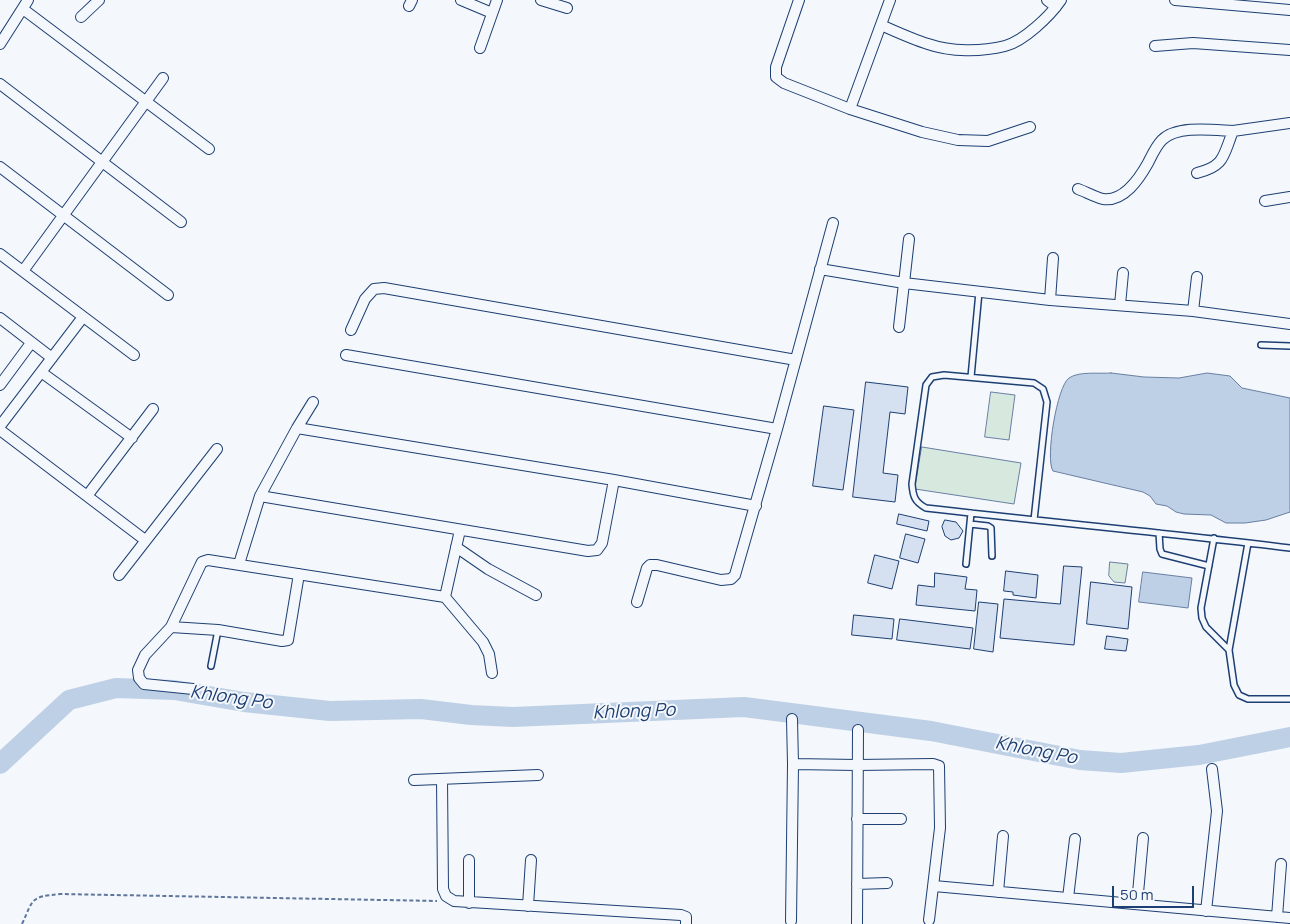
<!DOCTYPE html>
<html>
<head>
<meta charset="utf-8">
<style>
	body { margin:0 }
	#map { position:relative; width:1290px; height:924px; overflow:hidden; background:#f4f7fb; font-family:Manrope,sans-serif }
	canvas { display:block }
	.scale { position:absolute; left:1112px; top:886px; width:82px; height:22px; box-sizing:border-box; border:2px solid #1d3f73; border-top:0; padding-left:6px; font-size:15px; line-height:18px; white-space:nowrap; color:#1d3f73; -webkit-text-stroke:4px #f4f7fb; paint-order:stroke }
</style>
</head>
<body>
<div id="map">
<canvas width="1290" height="924"></canvas>
<div class="scale">50 m</div>
</div>
<script>
const g = document.querySelector('canvas').getContext('2d');
g.lineJoin = 'round';
function fill(path, color) { g.fillStyle = color; g.fill(path, 'evenodd'); }
function stroke(path, color, width, dash) { g.strokeStyle = color; g.lineWidth = width; g.lineCap = dash ? 'butt' : 'round'; g.setLineDash(dash || []); g.stroke(path); }
function drawText(font, color, halo, rows, align = 'center') {
  g.font = font + ' Manrope,sans-serif'; g.lineWidth = 4; g.setLineDash([]); g.textBaseline = 'middle'; g.strokeStyle = halo; g.fillStyle = color; for (const [text, x, y, turn = 0] of rows) {
    g.save(); g.translate(x, y); g.rotate((+turn || 0) * Math.PI / 180); g.textAlign = isNaN(turn) ? turn : align; if (halo) g.strokeText(text, 0, 0); g.fillText(text, 0, 0); g.restore();
  }
}
const green = new Path2D(`
	M991 392 1015 395 1009 440 985 437Z
	M922 447 1021 463 1014 504 915 489Z
	M1110 562 1128 564 1125 583 1114 582 1109 576Z`);
fill(green, '#d7e8df');
stroke(green, '#687fa3', 1);
const water = new Path2D(`
	M1111 373 1144 377 1179 378 1207 373 1230 376 1242 388 1290 398V512L1266 520 1245 523H1226L1211 515 1184 514 1176 512 1167 506 1156 504 1150 496 1143 492 1053 471C1045 459 1057 386 1069 378 1079 371 1099 374 1111 373Z
	M1143 572 1192 578 1188 608 1139 602Z`);
fill(water, '#bed0e5');
stroke(water, '#687fa3', 1);
stroke(new Path2D(`
	M0 764 69 700 116 688 174 690 244 702 330 711 421 709 471 715 513 717 744 707 931 731 1080 760 1121 763 1199 755 1290 737`), '#bed0e5', 20);
const building = new Path2D(`
	M866 382 908 387 905 414 890 412 883 473 898 475 895 502 853 497Z
	M824 406 854 410 843 490 813 486Z
	M899 514 929 521 927 531 897 524Z
	M945 520 956 522 963 531 959 538 951 540 945 536 942 527Z
	M906 534 925 539 918 563 900 558Z
	M875 555 899 561 892 589 868 583Z
	M1064 566 1082 567 1074 645 1000 638 1004 599 1060 604Z
	M1006 571 1038 575 1036 598 1013 595V592L1004 591Z
	M935 573 967 577 965 589 977 590 975 611 916 605 918 585 934 587Z
	M1091 582 1132 587 1128 629 1087 624Z
	M979 602 998 604 993 652 974 649Z
	M854 615 894 619 892 639 852 635Z
	M900 619 973 628 970 649 897 640Z
	M1107 636 1128 639 1126 651 1105 649Z`);
fill(building, '#d5e0f0');
stroke(building, '#1d3f73', 1);
const service = new Path2D(`
	M1261 345 1290 346
	M971 377 979 292
	M1034 520 1047 402 1043 389 1034 383 944 375 932 377 926 385 912 484C913 497 915 502 926 508 1047 522 1169 533 1290 548
	M970 524 988 526 991 528 992 556
	M1159 533 1160 549 1162 554 1209 566
	M1214 538 1201 608 1202 618 1206 627 1229 650 1234 685 1239 695 1248 699H1290
	M966 564 971 513
	M1229 650 1248 543
	M211 666 218 630`);
const minor = new Path2D(`
	M461 0 492 13
	M541 0 567 8
	M799 0 776 67V77L784 83 850 109 922 132 958 140 988 141 1030 127
	M1047 0 1056 7
	M1175 0 1290 10
	M409 6 412 0
	M23 9 209 149
	M81 17 99 0
	M881 25C897 32 912 39 928 44 951 52 981 52 1005 46 1024 41 1050 16 1061 0
	M0 44 28 0
	M1155 46 1193 43 1290 50
	M480 48 497 0
	M0 84 181 222
	M850 109 890 0
	M0 167 168 295
	M1197 173C1225 166 1223 156 1233 131L1290 123
	M1078 189C1086 192 1095 197 1103 199 1124 202 1139 179 1148 163 1152 155 1156 146 1162 140 1177 125 1213 130 1233 131
	M1265 201 1290 197
	M0 254 134 355
	M820 269 904 283 1050 300 1193 311 1290 324
	M23 271 163 78
	M1050 300 1053 258
	M1120 305 1123 273
	M1193 311 1197 277
	M0 318 52 358
	M899 327 909 239
	M351 330 365 299 374 289 384 288 796 360
	M346 355 777 429
	M41 372 132 438
	M0 385 31 343
	M0 426 83 317
	M297 428 614 480 756 506
	M0 430 145 540
	M87 496 153 409
	M260 496 588 551 597 550 602 543 614 480
	M456 547 488 569 536 595
	M239 564 260 496 297 428 313 402
	M119 575 217 449
	M445 597 460 530
	M637 602 647 568 650 565H657L721 580 731 579 735 575 777 429 833 223
	M171 627 218 630 282 641 288 640 299 574
	M193 689 144 684 139 678 138 670 145 655 171 627 200 566 202 562 208 560 445 597 483 642 489 654 492 673
	M793 764 857 765 933 764 939 766 940 828 929 920
	M442 779 443 889 446 896 454 901 681 915 686 917V924
	M414 780 538 775
	M857 819H901
	M469 860V903
	M857 884 887 883
	M934 886 1290 918
	M998 892 1003 836
	M1068 898 1075 839
	M1137 904 1143 838
	M528 906 531 860
	M1206 911 1217 811 1212 769
	M1277 917 1281 864
	M791 921 793 764 792 719
	M857 924 858 730`);
stroke(service, '#1d3f73', 8);
stroke(minor, '#1d3f73', 12);
stroke(new Path2D(`
	M22 924C34 898 30 897 60 894L437 901`), '#5e769c', 2, [4, 2.5]);
stroke(service, '#f4f7fb', 5);
stroke(minor, '#f4f7fb', 10);
drawText('italic 18px', '#1d3f73', '#f4f7fb', [
	["Khlong Po",231,698,8],
	["Khlong Po",634,712,-2],
	["Khlong Po",1036,751,11]
]);
</script>
</body>
</html>
